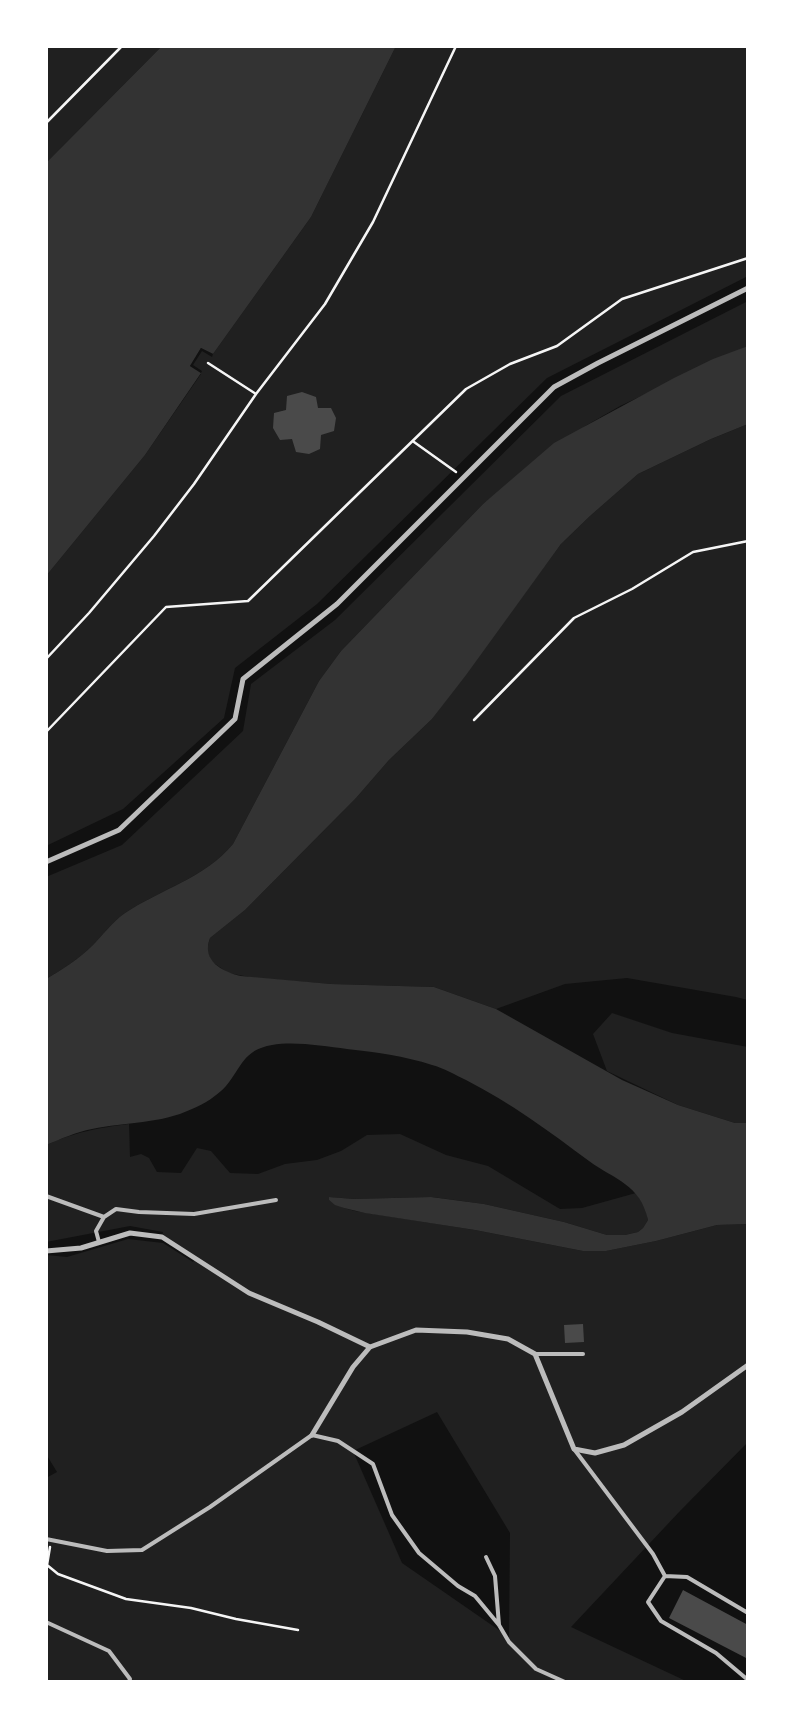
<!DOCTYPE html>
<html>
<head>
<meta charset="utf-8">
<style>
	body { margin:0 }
	#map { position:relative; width:794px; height:1728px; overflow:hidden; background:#111; font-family:"PT Sans Narrow",sans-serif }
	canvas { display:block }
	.frame { position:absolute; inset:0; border:48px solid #fff; pointer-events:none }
</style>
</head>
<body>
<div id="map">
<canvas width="794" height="1728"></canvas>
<div class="frame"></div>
</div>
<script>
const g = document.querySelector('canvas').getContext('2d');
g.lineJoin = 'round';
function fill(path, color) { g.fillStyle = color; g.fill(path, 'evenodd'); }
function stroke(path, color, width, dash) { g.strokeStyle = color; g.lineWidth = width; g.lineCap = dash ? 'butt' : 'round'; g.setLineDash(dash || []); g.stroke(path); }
fill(new Path2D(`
	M46 46H162L46 163Z
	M396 46H748V276L547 378 317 604 235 668 224 718 123 809 46 846V576L145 455 201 374 189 366 202 347 213 354 311 217Z
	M748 301V346L620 406 587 425 483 504 341 651 319 681 233 844C205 878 161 889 125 913 112 922 103 935 93 945 79 959 63 969 46 979V877L122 845 243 731 251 684 335 620 561 396Z
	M748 424V1000L736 997 627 978 565 984 496 1009 434 987 331 984 255 978 228 973 211 961 207 950 210 938 245 910 356 798 389 760 432 719 561 544 590 516 638 474 711 439Z
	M612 1013 672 1033 748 1047V1123H735L678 1105 607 1071 593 1034Z
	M129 1124 130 1157 141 1154 149 1158 157 1172 181 1173 197 1148 211 1151 230 1173 258 1174 285 1164 317 1160 341 1151 367 1135 400 1134 446 1155 488 1166 560 1209 582 1208 636 1193 646 1209 648 1220 643 1228 638 1232 625 1235H607L564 1222 484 1204 432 1197 354 1199 329 1197V1200L344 1208 355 1211 475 1230 583 1251H606L656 1241 717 1225 748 1224V1442L680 1511 571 1627 688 1682H46V1478L57 1472 46 1454V1255L67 1257 128 1239 163 1243 193 1262 196 1258 162 1237 163 1232 130 1226 46 1242V1145C76 1132 97 1128 129 1124ZM437 1412 510 1533 509 1637 402 1563 353 1451Z`), '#202020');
fill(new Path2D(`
	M162 46H396L311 217 213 354 201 348 190 366 201 373 145 455 46 576V163Z
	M748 346V424L711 439 638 474 590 516 561 544 466 675 432 719 389 760 356 798 245 910 210 938C201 961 223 972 241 976L331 984 434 987 496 1009 622 1080 678 1105 735 1123H748V1224L717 1225 656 1241 606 1251H583L475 1230 365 1213 344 1208 335 1205 329 1200V1197L354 1199 431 1197 484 1204 564 1222 607 1235H625L638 1232 643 1228 648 1220C640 1184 615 1180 589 1161 550 1132 511 1103 466 1080 455 1075 444 1068 432 1065 405 1056 375 1052 347 1049 324 1046 294 1041 272 1045 243 1050 242 1067 226 1086 217 1096 204 1104 192 1109 160 1124 126 1122 92 1129 76 1132 61 1139 46 1145V979C63 969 79 959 93 945 103 935 112 922 125 913 161 889 205 878 233 844L319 681 341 651 483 504 554 443 674 378 713 359Z`), '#333');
fill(new Path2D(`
	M201 348 213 354 212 357 202 351 193 365 202 371 201 373 190 366Z`), '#111');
fill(new Path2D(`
	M302 392 316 397 318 408H331L336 418 334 431 321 435 320 449 309 454 296 452 292 439 280 440 273 428 274 413 286 410 287 396Z
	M583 1324 584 1342 565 1343 564 1325Z
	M683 1590 748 1625V1659L669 1618Z`), '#4a4a4a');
stroke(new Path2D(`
	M46 123 122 46
	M208 363 256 394
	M414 442 456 472
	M46 659 89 613 154 536 194 484 256 394 325 304 373 222 456 46
	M474 720 574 618 632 589 693 552 748 541
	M46 732 166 607 248 601 466 389 510 364 557 346 622 299 748 258
	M50 1547 47 1565 58 1574 126 1599 191 1608 236 1619 298 1630`), '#f5f5f5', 2.5);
stroke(new Path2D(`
	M46 1196 104 1217
	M99 1242 96 1231 104 1217 116 1209 139 1212 194 1214 276 1200
	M535 1354H583
	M574 1449 653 1554 665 1576 648 1602 661 1621 716 1653 748 1680
	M46 1539 107 1551 142 1550 210 1507 312 1435 338 1441 373 1464 392 1515 419 1553 458 1586 475 1596 499 1625 509 1642 536 1669 565 1682
	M486 1557 495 1576 499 1625
	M665 1576 687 1577 748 1613
	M46 1622 109 1651 130 1679 129 1682`), '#bcbcbc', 4);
stroke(new Path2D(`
	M46 862 119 830 235 719 243 679 337 604 554 387 598 363 748 288
	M46 1251 81 1248 130 1233 162 1237 249 1293 318 1322 370 1347
	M312 1435 353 1367 370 1347 416 1330 467 1332 508 1339 535 1354 574 1449 595 1453 624 1445 682 1412 748 1365`), '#bcbcbc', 5);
</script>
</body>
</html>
